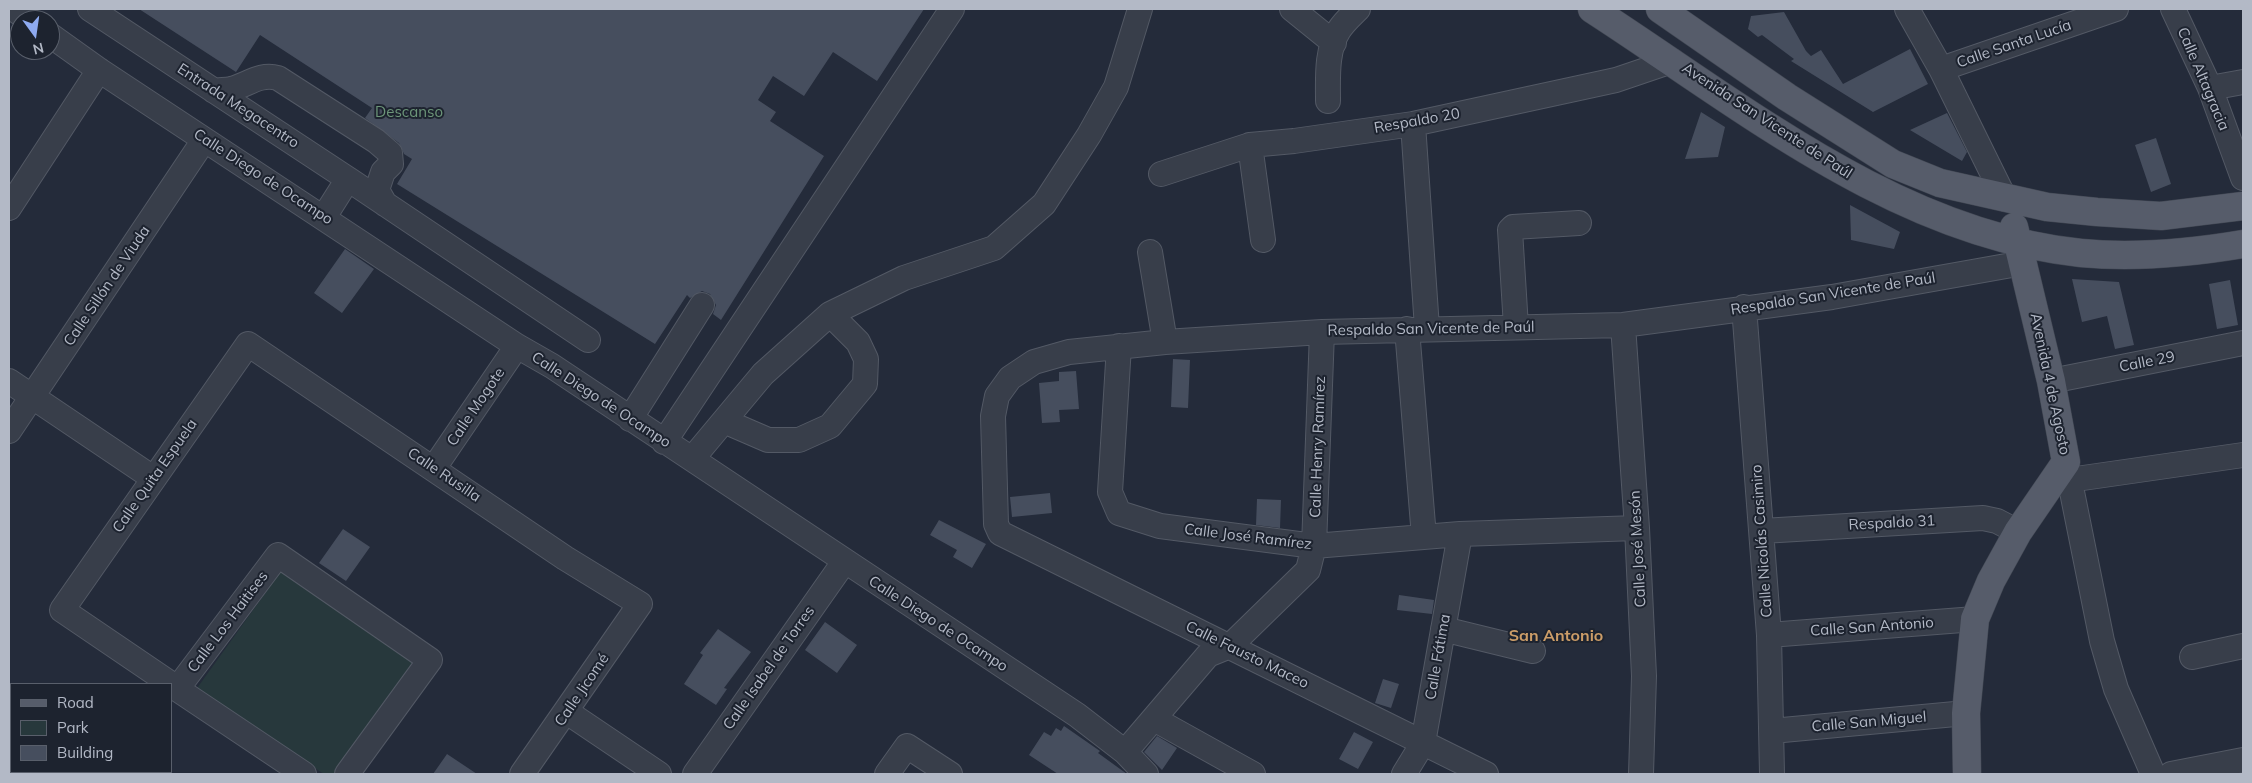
<!DOCTYPE html>
<html>
<head>
<meta charset="utf-8">
<style>
	body { margin:0 }
	#map { position:relative; width:2252px; height:783px; overflow:hidden; background:#242b3a; font-family:Mulish,sans-serif }
	canvas { display:block }
	.frame { position:absolute; inset:0; border:10px solid #b3b9c6; pointer-events:none }
	.legend { position:absolute; left:10px; top:683px; width:162px; height:90px; box-sizing:border-box; background:#1d232f; border:1px solid #595f6b; margin:0; padding:6px 9px; list-style:none; font-size:15px; color:#b3b9c6 }
	.legend li { display:flex; align-items:center; gap:10px; height:25px }
	.legend b { width:25px; border:1px solid #595f6b }
	.north { position:absolute; left:10px; top:10px; width:50px; height:50px; box-sizing:border-box; background:#1d232f; border:1px solid #595f6b; border-radius:50%; rotate:166deg; font-size:14px; font-weight:700; line-height:20px; text-align:center; color:#b3b9c6 }
	.north::after { content:''; display:block; margin:auto; width:18px; height:22px; background:#8eaaf0; clip-path:polygon(50% 0,100% 100%,50% 72%,0 100%) }
</style>
</head>
<body>
<div id="map">
<canvas width="2252" height="783"></canvas>
<div class="frame"></div>
<ul class="legend">
<li><b style="height:6px;background:#565c6a"></b>Road</li>
<li><b style="height:14px;background:#27383c"></b>Park</li>
<li><b style="height:14px;background:#464e5e"></b>Building</li>
</ul>
<div class="north">N</div>
</div>
<script>
const g = document.querySelector('canvas').getContext('2d');
g.lineJoin = 'round';
function fill(path, color) { g.fillStyle = color; g.fill(path, 'evenodd'); }
function stroke(path, color, width, dash) { g.strokeStyle = color; g.lineWidth = width; g.lineCap = dash ? 'butt' : 'round'; g.setLineDash(dash || []); g.stroke(path); }
function drawText(font, color, halo, rows, align = 'center') {
  g.font = font + ' Mulish,sans-serif'; g.lineWidth = 4; g.setLineDash([]); g.textBaseline = 'middle'; g.strokeStyle = halo; g.fillStyle = color; for (const [text, x, y, turn = 0] of rows) {
    g.save(); g.translate(x, y); g.rotate((+turn || 0) * Math.PI / 180); g.textAlign = isNaN(turn) ? turn : align; if (halo) g.strokeText(text, 0, 0); g.fillText(text, 0, 0); g.restore();
  }
}
fill(new Path2D(`
	M281 571 417 666 335 774H324L195 691Z`), '#27383c');
fill(new Path2D(`
	M139 9H924L877 81 833 52 804 96 773 76 758 100 776 112 770 121 824 156 721 320 713 314 716 305 710 294 702 291 690 298 687 295 655 344 397 184 412 159 404 154 399 143 365 118 372 108 260 35 236 72Z
	M1784 12 1806 51 1811 56 1821 50 1843 84 1910 49 1928 84 1873 112 1791 61 1794 59 1762 35 1758 37 1748 29 1751 16Z
	M1701 112 1725 127 1718 157 1685 159Z
	M1947 113 1967 152 1962 161 1910 130Z
	M2156 138 2171 184 2151 192 2135 145Z
	M1850 205 1900 232 1894 249 1851 240Z
	M345 249 374 269 342 313 314 293Z
	M2072 279 2119 282 2134 345 2115 349 2107 316 2082 322Z
	M2230 280 2238 325 2217 329 2209 284Z
	M1173 359 1190 360 1188 408 1171 407Z
	M1076 371 1079 409 1059 410 1060 422 1042 423 1039 383 1059 381V372Z
	M1050 493 1052 513 1012 517 1010 497Z
	M1257 499 1281 500 1280 528 1256 525Z
	M939 520 986 544 972 568 953 557 957 550 930 535Z
	M343 529 370 547 346 581 319 563Z
	M1399 595 1434 600 1432 614 1397 610Z
	M825 622 857 645 837 673 805 650Z
	M718 629 751 652 724 688 727 689 716 705 684 684 703 655 700 653Z
	M1383 679 1399 684 1391 708 1375 703Z
	M1064 726 1100 751 1098 753 1127 774H1058L1029 755 1044 732 1051 736 1056 728 1061 731Z
	M1354 732 1373 742 1358 769 1339 759Z
	M1157 736 1177 748 1162 770 1144 752Z
	M447 754 477 774H433Z`), '#464e5e');
const minor = new Path2D(`
	M14 9 29 20
	M90 9 348 179 324 217
	M1292 9 1334 43
	M1907 9 1941 69 2005 199
	M2173 9 2210 88 2243 178
	M50 35 99 70 517 346 552 366 1077 715 1125 752 1146 774
	M1941 69 2116 9
	M2210 88 2243 82
	M214 91C219 90 225 90 231 89 248 85 259 73 278 78L376 141 390 153 391 164 383 172 377 190 385 204
	M1328 101C1328 78 1326 50 1339 30 1344 22 1352 15 1358 9
	M1413 124 1427 328
	M1250 145 1263 240
	M1161 174 1250 145 1294 141 1413 124 1616 80 1672 61
	M348 179 588 340
	M9 208 99 70
	M1150 252 1165 342
	M1744 307 1769 635 1772 774
	M1623 325 1637 528 1644 676 1641 774
	M1516 327 1510 230 1513 227 1579 223
	M1407 329 1424 537
	M1119 346 1110 492 1119 513 1160 526 1314 546 1460 534 1637 528
	M9 381 153 478
	M2051 381 2243 343
	M630 419 702 305
	M724 421 768 440H799L830 426 865 384 866 359 858 342 830 314
	M9 431 204 140
	M664 442 952 9
	M692 459 763 374 830 314 904 278 994 248 1044 204 1089 135 1116 87 1140 9
	M2066 462 2102 641 2116 689 2153 774
	M434 468 517 346
	M2069 480 2243 455
	M1762 531 1983 518 1997 521 2018 532
	M1443 629 1533 651
	M1769 635 1975 619
	M2192 657 2243 646
	M171 684 62 610 248 344 565 558 640 604 522 774
	M171 685 304 774
	M177 689 278 555 430 660 347 774
	M567 712 659 774
	M1154 719 1253 774
	M1772 731 1966 713
	M1125 752 1208 655 1230 646 1308 570 1314 546 1322 332
	M695 774 844 562
	M887 774 907 746 950 774
	M1404 774 1423 743 1460 534
	M1486 774 1000 533 996 524 993 416 997 396 1010 378 1034 362 1069 352 1165 342 1322 332 1623 325 1832 297 2023 263
	M2171 774 2243 760`);
const major = new Path2D(`
	M1592 9C1742 106 1897 234 2081 253 2136 258 2190 253 2243 244
	M1660 9 1787 97 1893 164 1940 183 2047 207 2097 212 2161 216 2243 206
	M1967 774 1966 713 1975 619 1991 581 2018 532 2066 462 2051 381 2014 227`);
stroke(minor, '#535965', 26);
stroke(major, '#414753', 29);
stroke(minor, '#383e4a', 24);
stroke(major, '#565c6a', 28);
drawText('15px', '#b3b9c6', '#1d232f', [
	["Calle Santa Lucía",2014,44,-19],
	["Calle Altagracia",2203,79,67],
	["Entrada Megacentro",238,106,33],
	["Respaldo 20",1417,121,-10],
	["Avenida San Vicente de Paúl",1767,121,33],
	["Calle Diego de Ocampo",263,177,33],
	["Calle Sillón de Viuda",107,286,-56],
	["Respaldo San Vicente de Paúl",1833,294,-9],
	["Respaldo San Vicente de Paúl",1431,329,-1],
	["Calle 29",2147,362,-11],
	["Avenida 4 de Agosto",2050,384,78],
	["Calle Diego de Ocampo",601,400,33],
	["Calle Mogote",476,407,-56],
	["Calle Henry Ramírez",1318,447,-88],
	["Calle Rusilla",444,475,34],
	["Calle Quita Espuela",155,476,-55],
	["Respaldo 31",1892,523,-3],
	["Calle José Ramírez",1248,537,7],
	["Calle Nicolás Casimiro",1762,541,-94],
	["Calle José Mesón",1638,549,-93],
	["Calle Los Haitises",228,622,-53],
	["Calle Diego de Ocampo",938,624,33],
	["Calle San Antonio",1872,627,-4],
	["Calle Fausto Maceo",1247,655,26],
	["Calle Fátima",1438,657,-80],
	["Calle Isabel de Torres",769,668,-55],
	["Calle Jicomé",582,690,-56],
	["Calle San Miguel",1869,722,-5]
]);
drawText('15px', '#6c9579', '#1d232f', [
	["Descanso",409,112]
]);
drawText('bold 16px', '#cc9d68', '#1d232f', [
	["San Antonio",1556,636]
]);
</script>
</body>
</html>
